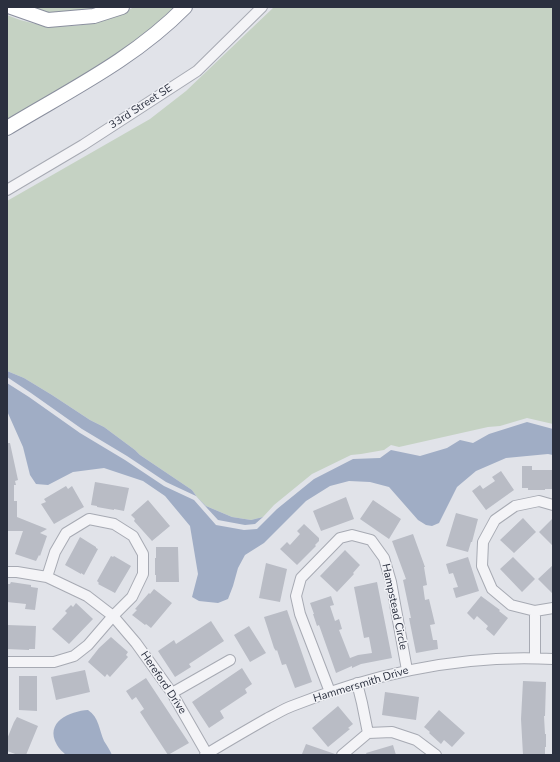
<!DOCTYPE html>
<html>
<head>
<meta charset="utf-8">
<style>
	body { margin:0 }
	#map { position:relative; width:560px; height:762px; overflow:hidden; background:#e1e3e9; font-family:"Nunito Sans",sans-serif }
	canvas { display:block }
	.frame { position:absolute; inset:0; border:8px solid #2b303f; pointer-events:none }
</style>
</head>
<body>
<div id="map">
<canvas width="560" height="762"></canvas>
<div class="frame"></div>
</div>
<script>
const g = document.querySelector('canvas').getContext('2d');
g.lineJoin = 'round';
function fill(path, color) { g.fillStyle = color; g.fill(path, 'evenodd'); }
function stroke(path, color, width, dash) { g.strokeStyle = color; g.lineWidth = width; g.lineCap = dash ? 'butt' : 'round'; g.setLineDash(dash || []); g.stroke(path); }
function drawText(font, color, halo, rows, align = 'center') {
  g.font = font + ' "Nunito Sans",sans-serif'; g.lineWidth = 3; g.setLineDash([]); g.textBaseline = 'middle'; g.strokeStyle = halo; g.fillStyle = color; for (const [text, x, y, turn = 0] of rows) {
    g.save(); g.translate(x, y); g.rotate((+turn || 0) * Math.PI / 180); g.textAlign = isNaN(turn) ? turn : align; if (halo) g.strokeText(text, 0, 0); g.fillText(text, 0, 0); g.restore();
  }
}
fill(new Path2D(`
	M21 7H104C98 9 92 11 86 12 64 16 42 12 21 7Z
	M134 7H179L117 57 7 122V15C46 32 97 30 134 7Z
	M274 7H553V424L527 418 500 426 488 427 399 447 391 445 384 450 361 454 351 455 312 474 274 505 263 517 251 520 232 517 206 506 197 497 192 490 140 455 135 450 104 427 90 420 52 395 24 378 7 371V201L150 119 186 91Z`), '#c5d2c3');
fill(new Path2D(`
	M7 371 24 378 52 395 90 420 104 427 135 450 140 455 192 490 197 497 206 506 232 517 251 520 263 517 255 524 245 525 218 520 196 496 166 482 127 456 82 429 31 393 7 377Z
	M7 383 29 397 80 433 125 460 164 486 194 500 216 525 244 530 257 529 277 509 314 479 353 459 380 458 391 450 420 456 447 448 460 440 473 443 489 434 527 422 553 429V455L548 454 506 458 476 471 457 487 439 523 432 526 426 525 418 520 389 487 370 482 349 481 330 486 306 501 264 543 245 555 238 568 233 586 228 599 218 603 199 601 192 597 198 574 190 526 165 496 143 481 104 468 73 472 48 485 36 484 30 475 23 447 7 411Z
	M88 710C99 717 99 730 104 741 107 746 110 750 112 755H66C63 752 59 749 57 745 44 722 70 711 88 710Z`), '#a0adc5');
fill(new Path2D(`
	M7 443H10L18 480 15 481 16 485H14V501H17V517L47 529 40 533 47 536 40 556 39 555 36 561 15 554 23 531H7Z
	M522 466H532V470H553V489H545V490H528V488H522Z
	M501 471 514 490 486 510 472 491 480 485 483 489 495 481 492 477Z
	M95 482 129 488 124 511 114 509V510L97 507V506L91 505Z
	M66 486 68 489 72 486 84 507 54 524 41 504 46 502 44 499Z
	M346 497 354 519 321 531 313 511Z
	M148 500 170 526 152 541 134 521 135 519 131 515Z
	M373 500 401 519 389 539 360 519Z
	M456 513 478 519 472 542H471L468 552 446 546Z
	M523 518 536 532 514 553 500 540Z
	M553 518V546L539 532Z
	M304 524 319 538V541L315 545 316 546 297 565 280 549 287 542 290 545 300 534 297 531Z
	M413 534 425 567H424L427 585 423 586 425 600 429 599 435 624 430 625 433 640H437L438 649 416 653 409 618H411L403 580 406 579 392 541Z
	M80 537 96 547V548L98 549 84 575 81 573V574L65 565Z
	M156 547H178L179 582H156V575H155V558H156Z
	M345 550 360 565 353 573 354 574 337 592 320 576Z
	M111 556 113 557 114 556 131 566 115 593 98 584 99 583 97 581Z
	M468 557 479 591 456 598 453 588 458 587 453 573 449 574 446 564Z
	M513 557 535 579 522 592 500 569Z
	M266 563 287 569 280 602 259 598Z
	M553 565V594L538 579Z
	M11 582 31 585V587L38 588 35 610 25 609 26 604 7 602V584H10Z
	M377 582 392 658 361 664 352 668V666L336 673 319 625 317 626 313 614H314L310 603 331 596 334 605 330 606 335 621 339 619 342 629 339 630 350 658 358 655 372 653 369 637 364 638 354 587Z
	M154 589 172 603 151 628 146 624 145 625 132 615 137 610 135 609 149 593 150 594Z
	M481 596 500 610 499 611 508 618 494 636 486 629 488 626 477 616 474 620 467 613Z
	M76 603 93 619 69 644 52 629 67 613 65 611 71 605 73 607Z
	M287 610 312 682 295 688 286 664 282 665 277 650 276 651 274 648 264 617Z
	M211 621 224 641 189 664 191 667 175 677 158 651 174 640 176 644Z
	M7 625 36 626 35 649H29V650L7 649Z
	M249 626 266 653 250 662 234 635Z
	M111 637 128 652 126 655 128 657 110 677 107 674 105 677 88 662 99 648Z
	M242 668 252 684 245 689 247 693 220 711 224 718 209 728 192 702Z
	M85 670 90 692 56 700 51 677Z
	M19 676H37V711L19 710Z
	M146 678 189 743 168 755 140 712 144 709 136 697 132 700 126 691Z
	M523 681 546 682 545 716H544L545 734H546V747H545V755H523L521 719Z
	M385 692 419 697 416 720 382 715Z
	M338 706 353 724 348 728 350 729 328 747 312 728Z
	M439 710 465 733 452 747 444 740 441 744 429 733 430 732 424 727Z
	M17 717 38 726 26 755H18L7 751V739L14 722Z
	M306 744 335 754 334 755H307L302 754Z
	M393 745 396 755H367L366 753Z`), '#b9bcc5');
const minor = new Path2D(`
	M7 190 83 145 197 71 262 7
	M553 505 539 501 515 506 495 520 483 542 482 566 492 589 511 605 535 611 553 608
	M7 572H17L47 577 87 596 113 616 136 643 172 693 207 754
	M535 611V658
	M7 662H54L74 656 88 645 113 616 132 597 143 574V554L133 536 114 524 89 519 66 533 55 552 47 577
	M357 683 362 703 368 733
	M330 692 300 614 296 596 301 578 340 538 352 535 371 540 384 558 391 582 407 670
	M172 693 230 660
	M205 755C226 742 247 730 268 718 276 714 284 709 292 706 375 673 464 654 553 659
	M342 755 368 733 392 732 416 740 436 755`);
const highway = new Path2D(`
	M11 7 48 20 94 16 122 7
	M7 128C68 91 134 59 185 7`);
stroke(minor, '#a7aab3', 12);
stroke(highway, '#8a8f9e', 16);
stroke(minor, '#f4f4f7', 10);
stroke(highway, '#fff', 14);
drawText('11px', '#2b303f', '#f1f2f6', [
	["33rd Street SE",141,107,-33],
	["Hampstead Circle",394,607,78],
	["Hereford Drive",163,683,56],
	["Hammersmith Drive",361,685,-17]
]);
</script>
</body>
</html>
